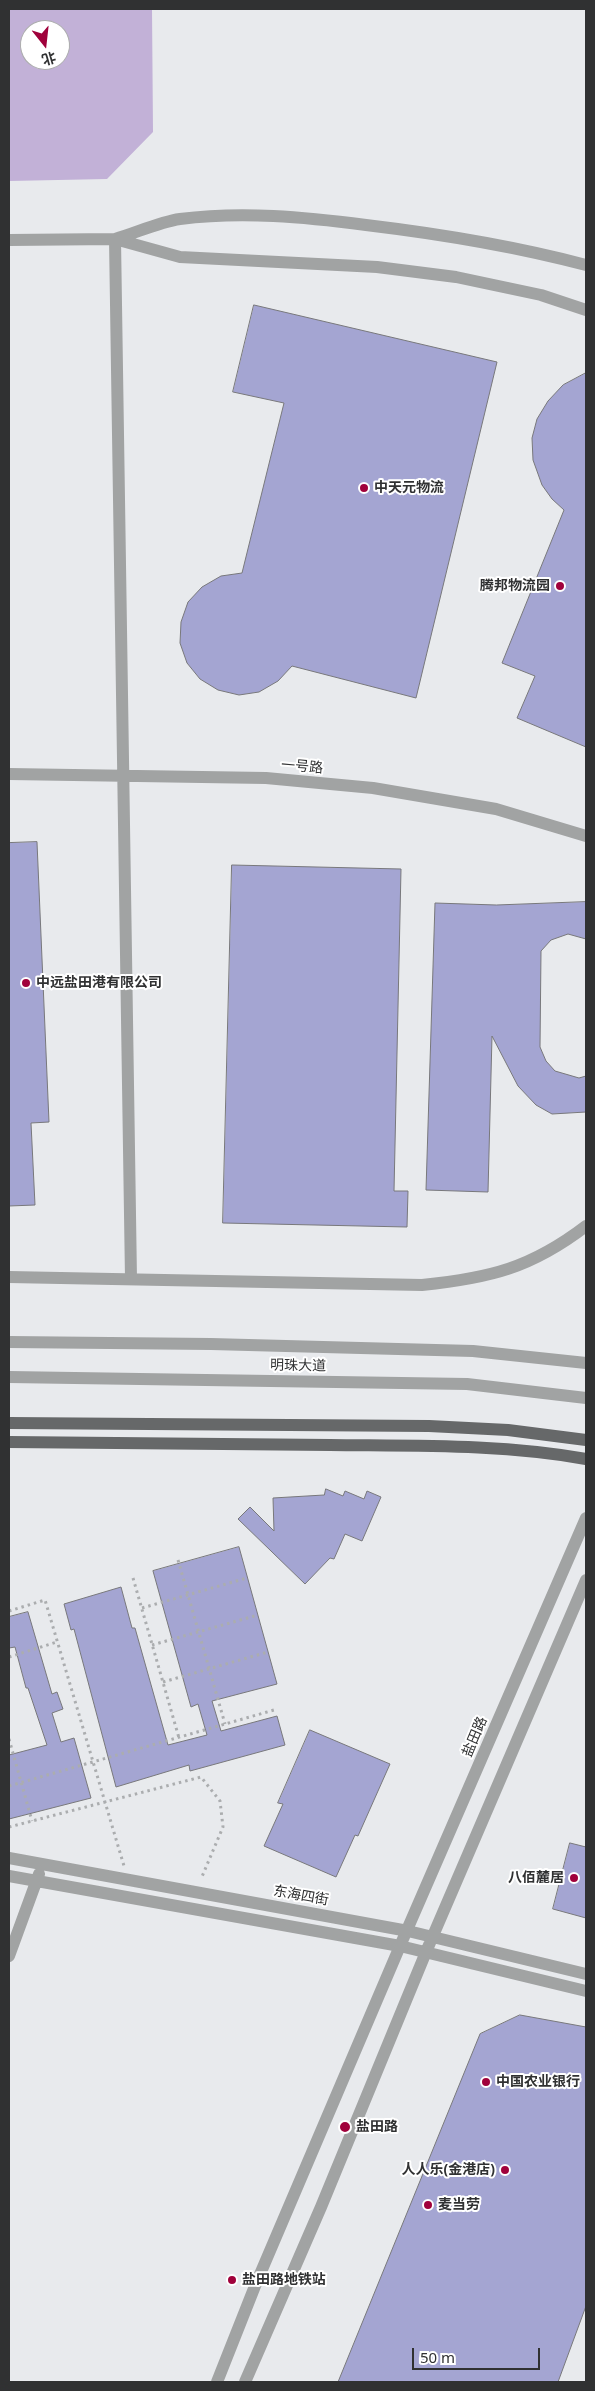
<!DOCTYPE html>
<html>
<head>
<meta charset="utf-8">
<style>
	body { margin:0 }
	#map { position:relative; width:595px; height:2391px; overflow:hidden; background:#e8eaed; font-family:"Noto Sans","Noto Sans SC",sans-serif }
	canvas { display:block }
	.frame { position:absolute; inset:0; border:10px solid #303132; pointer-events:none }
	.north { position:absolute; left:20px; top:20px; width:50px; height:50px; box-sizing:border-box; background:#fff; border:1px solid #acadad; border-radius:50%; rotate:164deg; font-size:14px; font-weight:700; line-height:20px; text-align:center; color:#303132 }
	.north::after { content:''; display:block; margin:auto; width:18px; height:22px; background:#a0013b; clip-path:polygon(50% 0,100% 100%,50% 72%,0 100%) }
	.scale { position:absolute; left:412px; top:2348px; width:128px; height:22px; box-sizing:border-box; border:2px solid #303132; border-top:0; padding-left:6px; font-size:15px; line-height:18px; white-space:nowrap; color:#303132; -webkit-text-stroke:4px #fff; paint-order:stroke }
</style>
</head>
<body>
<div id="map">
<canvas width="595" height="2391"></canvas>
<div class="frame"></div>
<div class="north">北</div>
<div class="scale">50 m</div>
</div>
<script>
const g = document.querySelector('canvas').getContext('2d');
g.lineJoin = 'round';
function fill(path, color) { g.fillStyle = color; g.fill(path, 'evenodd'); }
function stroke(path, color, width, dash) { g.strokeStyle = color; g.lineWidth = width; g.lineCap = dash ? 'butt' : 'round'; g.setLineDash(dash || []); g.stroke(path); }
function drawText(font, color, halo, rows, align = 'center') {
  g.font = font + ' "Noto Sans","Noto Sans SC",sans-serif'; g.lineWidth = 4; g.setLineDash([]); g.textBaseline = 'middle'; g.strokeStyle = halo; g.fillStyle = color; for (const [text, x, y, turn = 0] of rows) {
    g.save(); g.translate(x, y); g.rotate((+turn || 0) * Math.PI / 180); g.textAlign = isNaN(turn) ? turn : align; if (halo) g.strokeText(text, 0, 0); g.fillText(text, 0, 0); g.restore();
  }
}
fill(new Path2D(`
	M9 9H152L153 132 107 179 9 181ZM30 30H60V60H30Z`), '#c2b1d7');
const building = new Path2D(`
	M254 305 497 362 416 698 292 666 278 681 259 692 239 695 218 690 200 679 187 663 180 643 181 622 188 602 202 587 221 576 242 573 284 403 233 392Z
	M586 373V747L517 718 535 676 502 663 564 510 552 499 542 485 533 460 532 438 537 419 548 401 563 385Z
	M37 842 49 1122 31 1123 35 1205 9 1206V843Z
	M232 865 401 869 394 1191H408L407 1227 223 1223Z
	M586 902V939L568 934 551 940 541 951 540 1047 546 1061 555 1071 579 1078 586 1076V1112L552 1114 536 1105 518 1086 492 1036 488 1192 426 1190 435 903 496 905Z
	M326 1489 343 1496 345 1491 364 1499 367 1491 381 1497 362 1541 345 1534 334 1559 330 1558 305 1584 238 1519 250 1507 274 1531 273 1498 324 1495Z
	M239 1547 277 1684 212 1701 221 1731 277 1716 285 1745 190 1771 189 1765 116 1787 74 1629 71 1630 64 1604 121 1587 132 1628H135L168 1745 207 1735 198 1704 191 1707 153 1571Z
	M28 1612 52 1694 57 1692 63 1709 52 1713 61 1742 74 1738 91 1798 9 1819V1755L47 1745 28 1688H26L15 1647 9 1648V1617Z
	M310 1730 390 1764 358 1836 355 1835 336 1877 264 1846 283 1804 278 1803Z
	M570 1843 586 1847V1918L553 1909Z
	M520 2015 586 2027V2306L558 2382H338L480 2034Z`);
fill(building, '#a4a5d2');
stroke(building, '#78787b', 1);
stroke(new Path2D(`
	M178 1560 225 1724
	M133 1578 179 1738
	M142 1608 247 1578
	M9 1611 45 1600 124 1866
	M152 1645 258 1615
	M9 1657 57 1642
	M163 1682 268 1652
	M9 1739 32 1821
	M9 1786 274 1710
	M9 1827 201 1777 220 1801 223 1827 201 1879`), '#abadaf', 3, [2.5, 4]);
stroke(new Path2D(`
	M115 239 131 1279
	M115 239C136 233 159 222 180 219 242 211 305 217 366 225 441 234 514 246 586 265
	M9 240 115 239 180 257 377 267 456 277 541 295 586 310
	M9 774 266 778 373 788 496 809 586 836
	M9 1277 422 1285C490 1278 531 1268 586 1226
	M9 1342 211 1344 473 1351 586 1363
	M9 1377 467 1384 586 1398
	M9 1858 408 1931 586 1974
	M9 1876 400 1946 586 1991
	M9 1956 39 1874
	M217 2382 255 2286 400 1946 586 1518
	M245 2382 321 2207 426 1952 586 1580`), '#a1a3a3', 12);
stroke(new Path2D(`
	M9 1423 429 1426 508 1430 586 1440
	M9 1442C116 1443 223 1444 330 1445 416 1446 502 1444 586 1459`), '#666869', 12);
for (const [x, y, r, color] of [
	[364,488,5,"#a0013b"],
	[560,586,5,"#a0013b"],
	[26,983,5,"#a0013b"],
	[574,1878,5,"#a0013b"],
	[486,2082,5,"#a0013b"],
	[345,2127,6,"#a0013b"],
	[505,2170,5,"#a0013b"],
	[428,2205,5,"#a0013b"],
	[232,2280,5,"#a0013b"]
]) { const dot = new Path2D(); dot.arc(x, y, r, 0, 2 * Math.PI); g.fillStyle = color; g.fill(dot); stroke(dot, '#fff', 2); }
drawText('bold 14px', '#303132', '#fff', [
	["中天元物流",374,488],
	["腾邦物流园",550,586,"right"],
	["中远盐田港有限公司",36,983],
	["八佰麓居",564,1878,"right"],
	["中国农业银行",496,2082],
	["盐田路",356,2127],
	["人人乐(金港店)",495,2170,"right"],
	["麦当劳",438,2205],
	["盐田路地铁站",242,2280]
], 'left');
drawText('14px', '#303132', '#fff', [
	["一号路",302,767,5],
	["明珠大道",298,1366,1],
	["盐田路",475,1737,-67],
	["东海四街",301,1896,10]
]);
</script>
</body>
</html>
